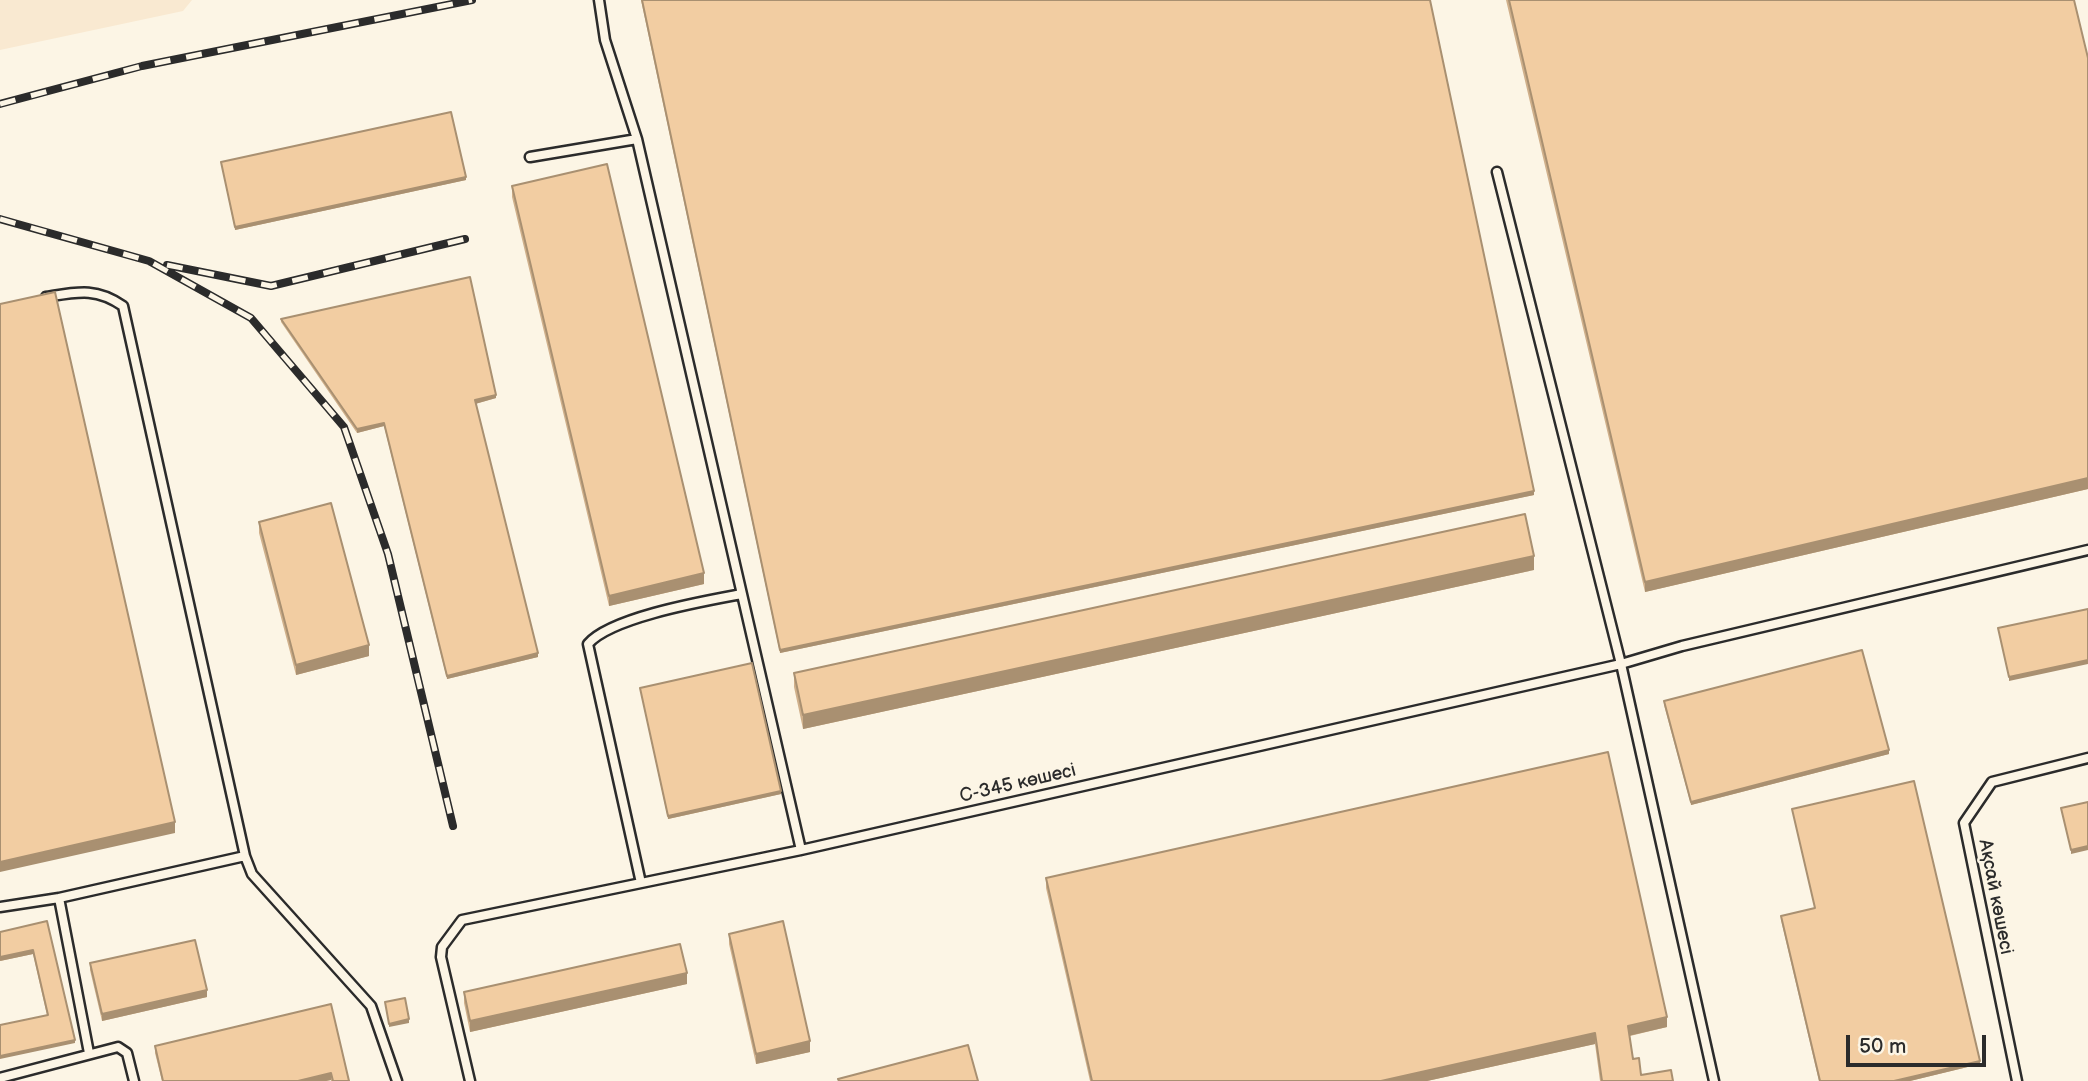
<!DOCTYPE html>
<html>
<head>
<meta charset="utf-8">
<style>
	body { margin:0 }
	#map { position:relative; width:2088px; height:1081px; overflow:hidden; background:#fcf5e5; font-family:"Balsamiq Sans",sans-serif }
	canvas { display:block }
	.scale { position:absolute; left:1846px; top:1035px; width:140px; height:32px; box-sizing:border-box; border:4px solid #2b2b2b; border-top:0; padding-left:9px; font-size:21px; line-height:24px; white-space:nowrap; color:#2b2b2b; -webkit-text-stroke:5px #fcf5e5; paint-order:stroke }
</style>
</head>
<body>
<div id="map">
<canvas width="2088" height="1081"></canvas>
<div class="scale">50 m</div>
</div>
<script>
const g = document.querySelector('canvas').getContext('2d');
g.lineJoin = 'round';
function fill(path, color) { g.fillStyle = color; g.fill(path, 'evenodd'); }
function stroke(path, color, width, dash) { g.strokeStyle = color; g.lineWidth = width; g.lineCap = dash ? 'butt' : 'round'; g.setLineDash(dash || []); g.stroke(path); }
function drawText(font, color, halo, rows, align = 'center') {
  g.font = font + ' "Balsamiq Sans",sans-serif'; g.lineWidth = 5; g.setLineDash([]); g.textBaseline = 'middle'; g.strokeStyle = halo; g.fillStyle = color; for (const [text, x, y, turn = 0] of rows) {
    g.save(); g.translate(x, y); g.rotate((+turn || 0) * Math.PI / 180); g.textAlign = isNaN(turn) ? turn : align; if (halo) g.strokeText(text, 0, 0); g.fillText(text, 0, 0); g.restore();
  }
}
fill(new Path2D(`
	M0 0H192L183 11 0 50Z`), '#f9e9d1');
const service = new Path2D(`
	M599 0 605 40 637 139
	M530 157 637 139 801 850
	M1497 172 1621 664 1682 646 2088 550
	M46 297C77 292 96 287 123 306L245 856 252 874 371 1006 397 1081
	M641 883 588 644C611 617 705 601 742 594
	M59 898 245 856
	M0 907 59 898 89 1053
	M0 1078 118 1047 127 1053 134 1081
	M470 1081 441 957 442 947 462 920 801 850 1621 664 1714 1081
	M2017 1081 1964 823 1992 782 2088 758`);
stroke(service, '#2b2b2b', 13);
stroke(service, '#fcf5e5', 8);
const rail = new Path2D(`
	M0 104 142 66 472 0
	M0 219 149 261 251 318 344 427 388 554 453 826
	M167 265 271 286 465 239`);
stroke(rail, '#2b2b2b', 8);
stroke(rail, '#fcf5e5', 5, [16]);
fill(new Path2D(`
	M641 0H1430L1534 495 780 653Z
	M1506 0H2074L2088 58V489L1645 592Z
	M221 162 466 180 235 230Z
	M512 186 704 584 609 606 512 197Z
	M281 319 496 398 475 404 538 657 447 679 384 426 357 433 281 322Z
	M259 522 369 656 296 675 259 533Z
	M1534 570 803 729 794 687V673Z
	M640 688 781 794 668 819Z
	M1664 701 1889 754 1691 805 1664 705Z
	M1792 809 1980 1064 1910 1081H1819L1781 920V916L1815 908Z
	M1046 878 1667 1027 1630 1036 1633 1059 1641 1075 1673 1081H1600L1595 1044 1427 1081H1090L1046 888Z
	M47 921 75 1043 47 1015 33 954 0 961Z
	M729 934 810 1052 756 1064 729 944Z
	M90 963 207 997 102 1021 90 970Z
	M687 984 470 1032 464 1003V992Z
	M331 1004 349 1081H331V1080L326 1081H162L155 1053V1046Z`), '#d0b08b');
fill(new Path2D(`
	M466 177V180L235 230V227Z
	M496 395V398L475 404V400Z
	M384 423V426L357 433V429Z
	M2088 478V489L1645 592V582Z
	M1534 491V495L780 653V650Z
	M1534 556V570L803 729V715Z
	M704 573V584L609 606V596Z
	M369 645V656L296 675V665Z
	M538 653V657L447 679V676Z
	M2088 660V664L2009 681V677Z
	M1889 750V754L1691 805V802Z
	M781 791V794L668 819V816Z
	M175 822V833L0 872V862Z
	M2088 846V850L2071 854V850Z
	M33 950V954L0 961V957Z
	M687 973V984L470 1032V1021Z
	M207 990V997L102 1021V1014Z
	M1667 1017V1027L1628 1036V1026Z
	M409 1019V1023L389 1027V1024Z
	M1595 1033V1044L1427 1081H1381Z
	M75 1040V1043L0 1059V1056Z
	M810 1041V1052L756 1064V1054Z
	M1980 1061V1064L1910 1081H1894Z
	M331 1073V1080L326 1081H298Z`), '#a99071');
const building = new Path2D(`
	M642 0H1430L1534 491 780 650Z
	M1509 0H2074L2088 58V478L1645 582Z
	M451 112 466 177 235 227 221 162Z
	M607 164 704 573 609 596 512 186Z
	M470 277 496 395 475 400 538 653 447 676 384 423 357 429 281 319Z
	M55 292 175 822 0 862V304Z
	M331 503 369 645 296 665 259 522Z
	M1525 514 1534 556 803 715 794 673Z
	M2088 609V660L2009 677 1998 628Z
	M1862 650 1889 750 1691 802 1664 701Z
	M752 663 781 791 668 816 640 688Z
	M1608 752 1667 1017 1628 1026 1633 1059 1639 1058 1641 1075 1671 1070 1673 1081H1602L1595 1033 1381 1081H1092L1046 878Z
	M1914 781 1980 1061 1894 1081H1820L1781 916 1815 908 1792 809Z
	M2088 802V846L2071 850 2061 808Z
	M47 921 75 1040 0 1056V1025L48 1015 33 950 0 957V932Z
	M783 921 810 1041 756 1054 729 934Z
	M195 940 207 990 102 1014 90 963Z
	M680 944 687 973 470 1021 464 992Z
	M405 998 409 1019 389 1024 385 1002Z
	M331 1004 349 1081H333L331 1073 298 1081H163L155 1046Z
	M968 1045 978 1081H839L838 1079Z`);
fill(building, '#f2cda2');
stroke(building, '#a99071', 2);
drawText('19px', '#2b2b2b', '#fcf5e5', [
	["С-345 көшесі",1018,784,-13],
	["Ақсай көшесі",1995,897,79]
]);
</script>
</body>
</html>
